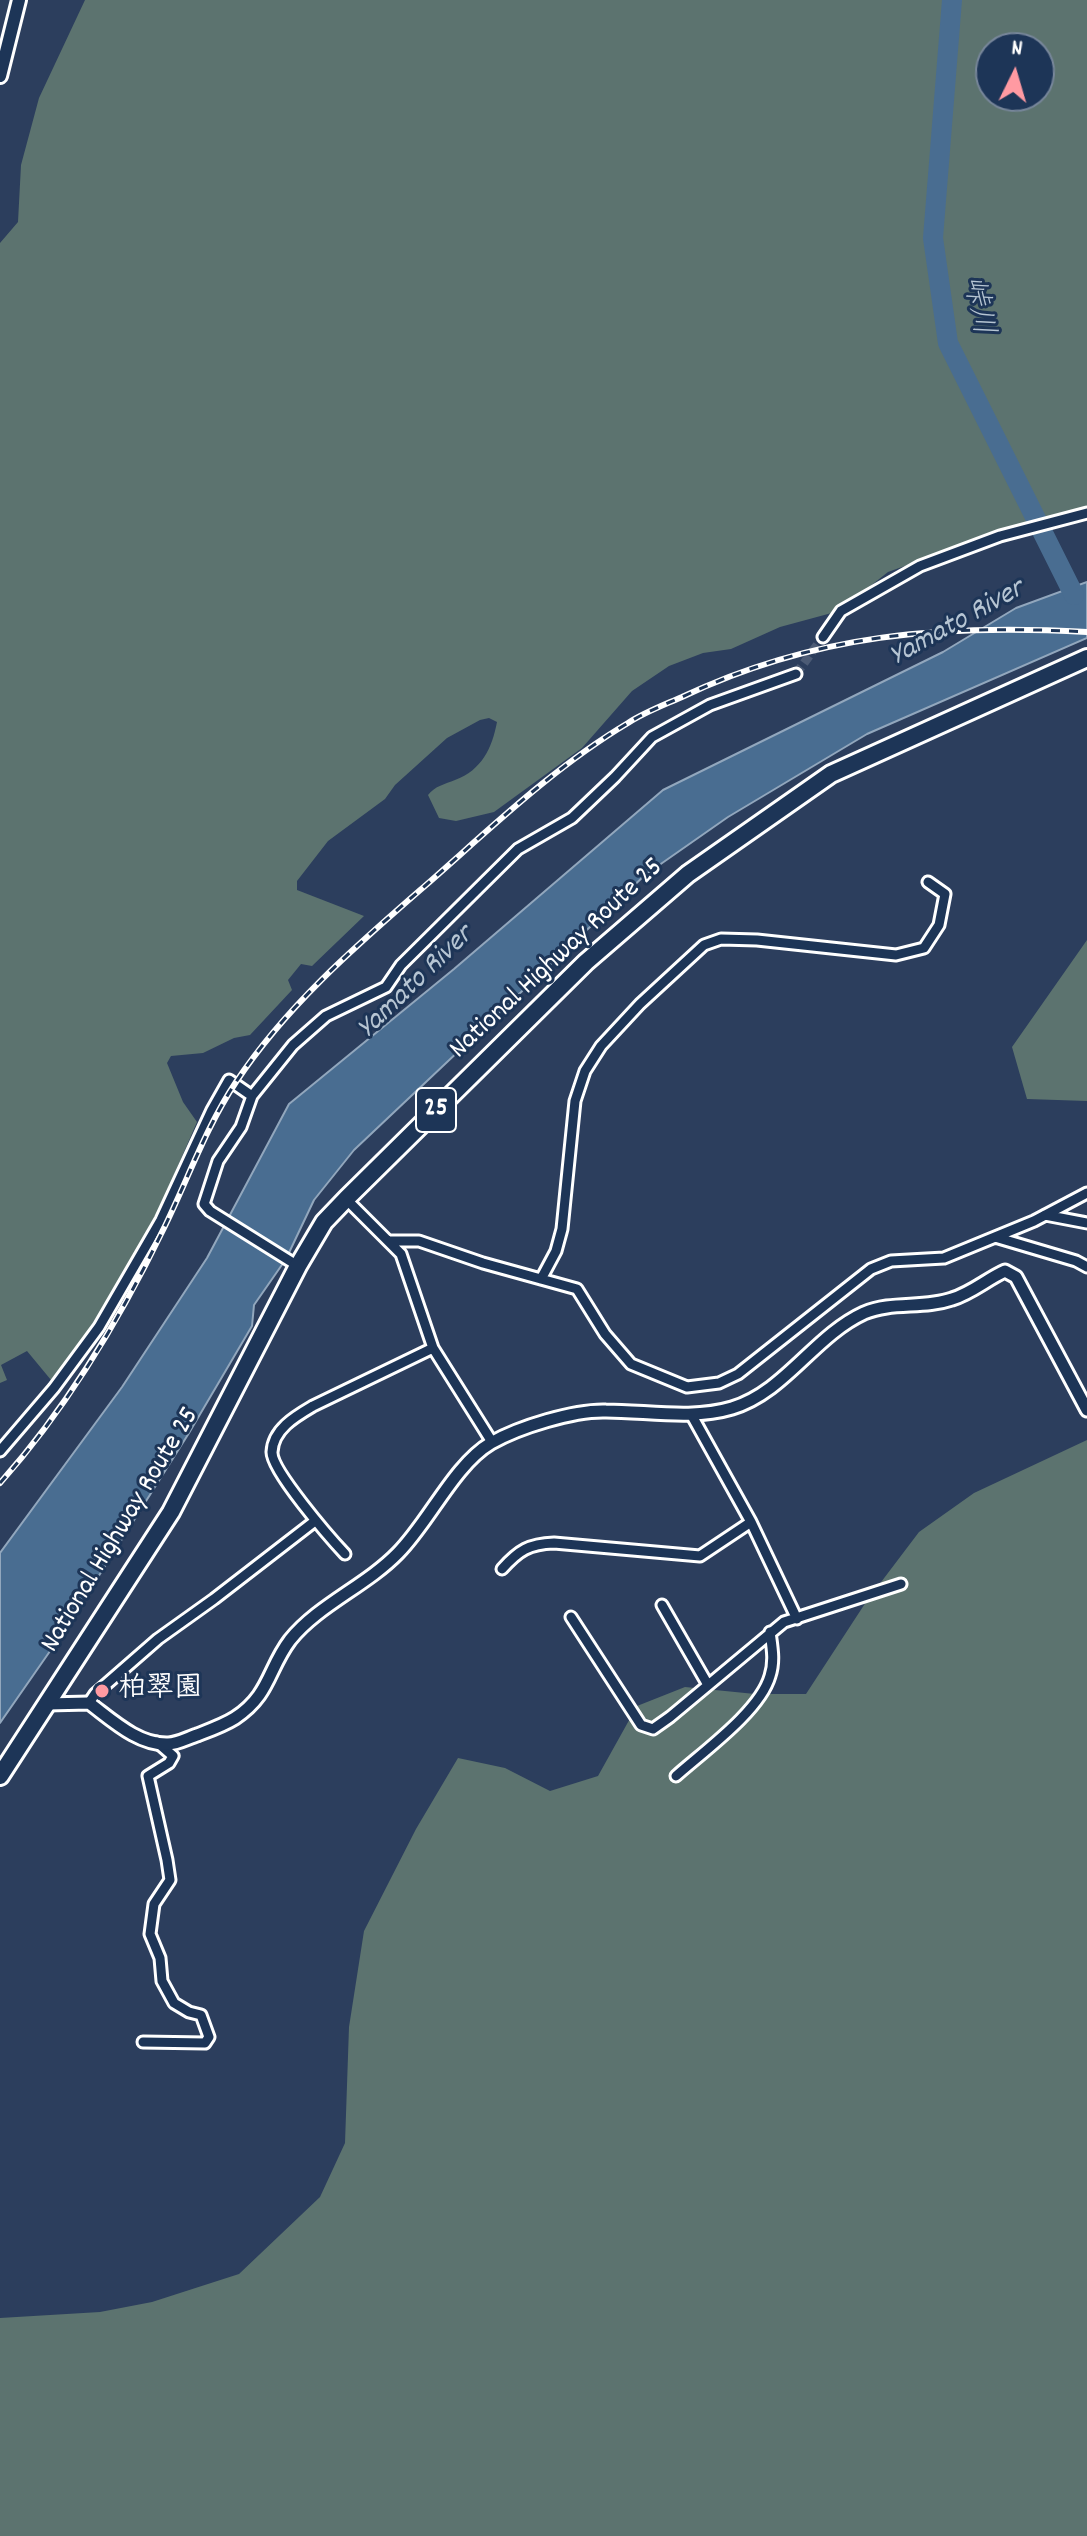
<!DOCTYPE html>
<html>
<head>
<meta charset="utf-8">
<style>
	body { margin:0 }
	#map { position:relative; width:1087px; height:2536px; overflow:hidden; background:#2c3e5d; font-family:Dekko,sans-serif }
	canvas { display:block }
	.north { position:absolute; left:975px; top:32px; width:80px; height:80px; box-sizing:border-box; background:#1d3557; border:2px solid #77869a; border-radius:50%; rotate:5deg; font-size:22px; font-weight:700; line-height:32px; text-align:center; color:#fff }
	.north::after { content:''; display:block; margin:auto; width:28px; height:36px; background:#ff9aa2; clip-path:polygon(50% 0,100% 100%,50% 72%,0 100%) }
</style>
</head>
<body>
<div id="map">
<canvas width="1087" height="2536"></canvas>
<div class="north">N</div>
</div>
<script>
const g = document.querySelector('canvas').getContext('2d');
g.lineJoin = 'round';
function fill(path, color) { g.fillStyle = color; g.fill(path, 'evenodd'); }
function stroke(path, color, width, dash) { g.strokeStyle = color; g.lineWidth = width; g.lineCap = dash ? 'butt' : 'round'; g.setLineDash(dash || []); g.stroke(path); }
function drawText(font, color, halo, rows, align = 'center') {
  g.font = font + ' Dekko,"Klee One",sans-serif'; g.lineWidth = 6; g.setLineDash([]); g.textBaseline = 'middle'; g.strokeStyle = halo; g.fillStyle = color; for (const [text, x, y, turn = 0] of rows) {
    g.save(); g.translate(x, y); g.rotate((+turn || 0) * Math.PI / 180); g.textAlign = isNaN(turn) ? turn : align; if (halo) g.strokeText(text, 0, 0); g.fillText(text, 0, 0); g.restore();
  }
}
fill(new Path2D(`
	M85 0H1087V508L955 548 888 572 839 611 780 627 731 649 703 653 669 666 632 691 582 748 494 812 456 821 439 818 428 795C435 786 445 784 455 780 482 770 492 748 497 722L489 718 480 720 447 738 395 785 385 799 328 841 297 881V890L364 916 312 966 301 964 288 980 292 990 250 1035 234 1038 203 1053 171 1056 167 1063 183 1102 197 1122 153 1223 87 1333 51 1380 27 1351 1 1365 7 1380 0 1383V243L18 222 21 165 39 98ZM991 48H1039V96H991Z
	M1087 940V1101L1027 1099 1012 1047Z
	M1087 1440V2536H0V2318L100 2312 152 2302 239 2274 320 2197 345 2143 349 2027 364 1931 416 1829 458 1758 505 1768 550 1791 598 1776 637 1706 685 1687 755 1694H806L866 1602 919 1532 974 1493Z`), '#5c736f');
const water = new Path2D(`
	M1087 582V638L867 734 728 817 645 875 354 1150 314 1200 286 1259 254 1305 252 1326 189 1433 64 1631 0 1723V1553L122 1387 207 1258 289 1104 454 969 663 790 943 652 1016 608Z`);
fill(water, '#496d91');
stroke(water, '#92a7bd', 2);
stroke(new Path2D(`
	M952 0 933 238 948 343 1074 595`), '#496d91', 20);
stroke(new Path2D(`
	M796 674 823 637`), '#4c5b75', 9, [9, 4.5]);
const minor = new Path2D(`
	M823 637 841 611 920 566 1000 536 1087 513
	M252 1096 241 1127 218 1161 204 1204 210 1211 298 1266
	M346 1199 401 1254 433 1348 492 1442
	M1045 1215 1087 1223
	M995 1237 1076 1261 1087 1267
	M390 1241H419L483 1263 577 1289 605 1334 631 1364 687 1387 719 1383 738 1374 871 1269 891 1261 944 1258 1034 1221 1087 1193
	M541 1279 556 1251 562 1229 575 1101 585 1071 601 1046 640 1004 704 945 721 939 757 940 896 955 924 948 939 925 945 894 928 882
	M691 1414 751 1522 797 1619
	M0 1451 54 1388 99 1327 161 1220 212 1110 229 1080 252 1096 293 1045 326 1016 386 987 401 965 518 849 572 818 615 777 652 737 710 705 796 674
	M345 1554C330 1538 271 1470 272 1452 273 1429 296 1416 313 1406L433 1348
	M502 1569C519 1550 529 1544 554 1543L700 1556 751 1522
	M662 1605 708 1685
	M571 1617 641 1725 653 1729 670 1717 784 1622 901 1584
	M89 1703 95 1694 158 1639 214 1599 315 1521
	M676 1776C704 1751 760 1711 770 1676 775 1661 772 1647 770 1632
	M143 2042 205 2043 209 2037 201 2015 189 2012 174 2003 162 1981 160 1958 150 1934 154 1904 170 1880 167 1860 148 1776 169 1763 173 1756 157 1742`);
const tertiary = new Path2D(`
	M47 1704 89 1703C112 1720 138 1745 168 1744 177 1744 188 1738 197 1735 210 1730 224 1725 235 1718 270 1695 268 1669 290 1640 318 1605 366 1586 398 1553 429 1522 454 1465 491 1443 519 1427 574 1410 606 1411 647 1411 692 1420 732 1408 785 1392 814 1336 864 1313 892 1301 923 1309 952 1299 972 1293 987 1279 1005 1271L1016 1277 1087 1410`);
const secondary = new Path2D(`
	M0 76 19 0`);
const trunk = new Path2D(`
	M0 1776 171 1512 298 1266 324 1222 346 1199 586 962 688 874 831 774 1087 658`);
stroke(minor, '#fff', 15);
stroke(tertiary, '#fff', 17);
stroke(secondary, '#fff', 18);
stroke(trunk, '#fff', 22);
stroke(minor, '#1d3557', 9);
stroke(tertiary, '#1d3557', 11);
stroke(secondary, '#1d3557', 12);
stroke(trunk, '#1d3557', 16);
const rail = new Path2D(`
	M0 1483C67 1408 120 1319 164 1228 188 1179 206 1127 236 1082 287 1005 357 945 426 885 491 828 554 767 628 723 645 712 664 705 682 697 815 634 942 624 1087 632`);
stroke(rail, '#fff', 6);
stroke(rail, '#1d3557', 3, [9]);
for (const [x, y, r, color] of [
	[102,1691,8,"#ff9aa2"]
]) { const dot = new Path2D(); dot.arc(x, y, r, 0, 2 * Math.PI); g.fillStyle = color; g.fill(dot); stroke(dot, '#1d3557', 3); }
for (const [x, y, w] of [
	[436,1110,40]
]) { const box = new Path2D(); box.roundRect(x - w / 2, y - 22, w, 44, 6); g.fillStyle = '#1d3557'; g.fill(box); stroke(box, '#fff', 2); }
drawText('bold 26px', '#fff', null, [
	["25",436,1110]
]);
drawText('28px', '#fff', '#1d3557', [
	["National Highway Route 25",558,960,-43],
	["National Highway Route 25",122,1531,-59]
]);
drawText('bold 28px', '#fff', '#1d3557', [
	["柏翠園",118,1691]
], 'left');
drawText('italic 30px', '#b6c5d3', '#1d3557', [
	["峠川",975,306,79],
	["Yamato River",958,625,-29],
	["Yamato River",417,984,-44]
]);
</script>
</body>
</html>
